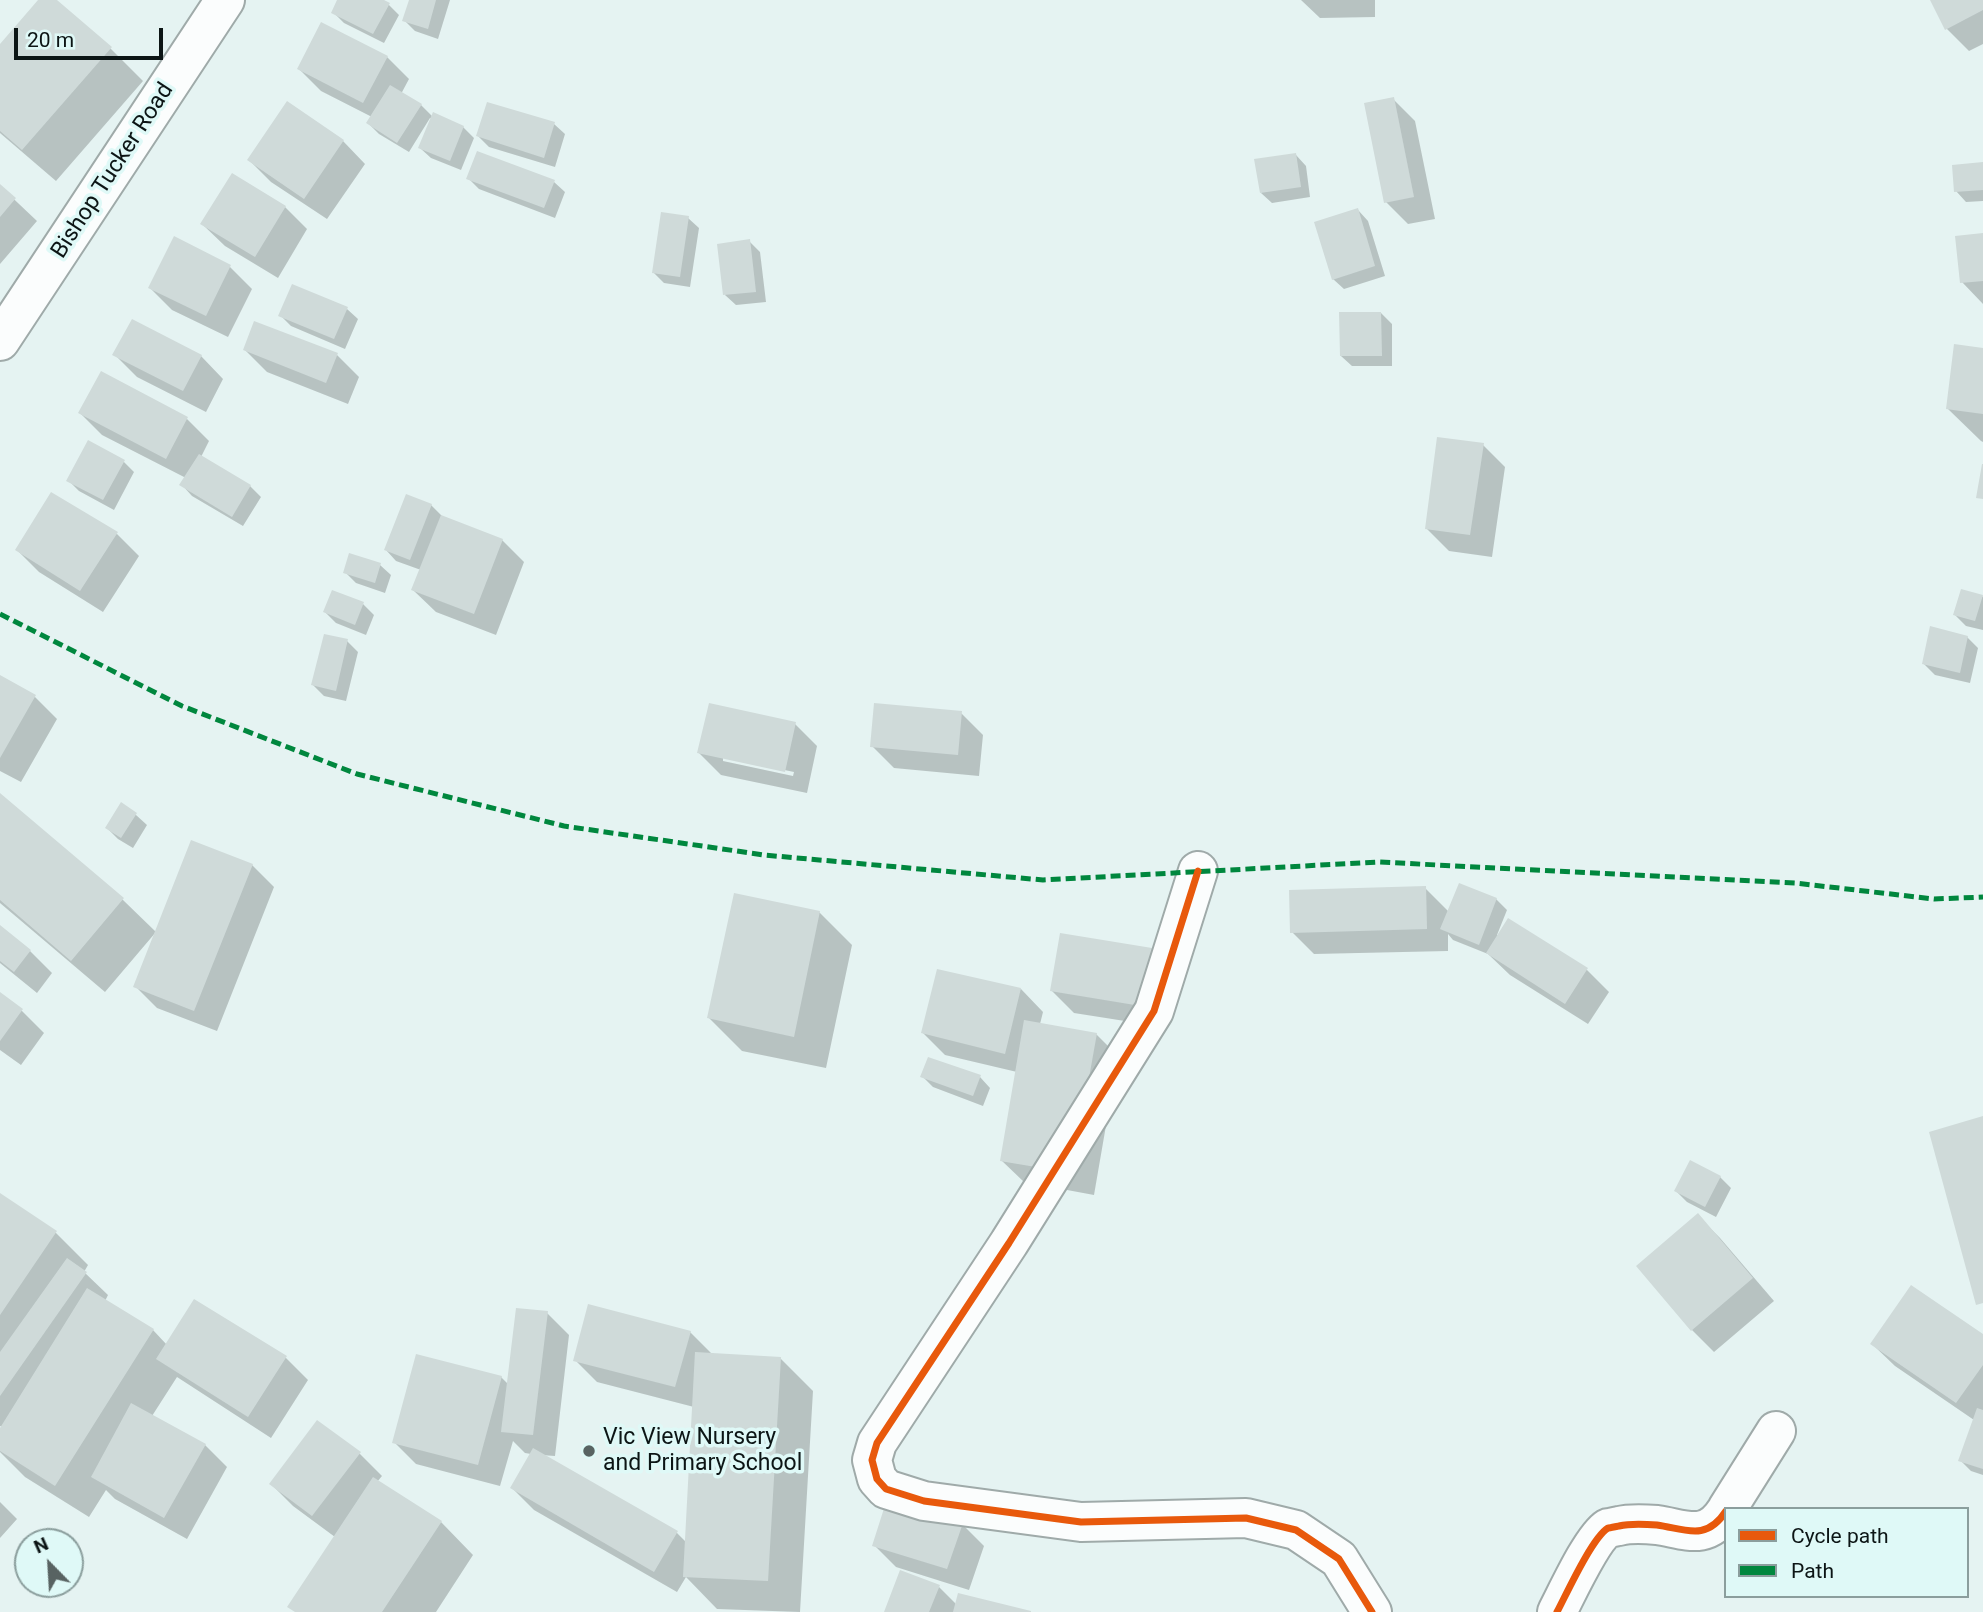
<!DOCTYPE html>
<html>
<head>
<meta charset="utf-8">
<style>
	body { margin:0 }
	#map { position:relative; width:1983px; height:1612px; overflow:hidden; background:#e5f3f2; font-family:Roboto,sans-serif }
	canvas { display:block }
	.legend { position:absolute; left:1724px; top:1507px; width:245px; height:91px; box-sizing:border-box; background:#dff9f7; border:2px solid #8b9e9d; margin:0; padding:9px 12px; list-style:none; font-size:21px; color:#0c1515 }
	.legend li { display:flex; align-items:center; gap:14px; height:35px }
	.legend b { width:35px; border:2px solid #8b9e9d }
	.north { position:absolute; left:14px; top:1528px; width:70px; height:70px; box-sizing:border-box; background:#dff9f7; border:2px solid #8b9e9d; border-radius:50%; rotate:336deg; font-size:19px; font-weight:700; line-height:28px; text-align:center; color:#0c1515 }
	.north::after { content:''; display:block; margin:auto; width:24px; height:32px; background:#586362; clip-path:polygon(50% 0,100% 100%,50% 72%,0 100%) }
	.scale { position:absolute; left:14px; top:28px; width:149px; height:32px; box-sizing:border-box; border:4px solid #0c1515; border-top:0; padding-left:9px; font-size:21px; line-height:24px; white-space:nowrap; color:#0c1515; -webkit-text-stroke:5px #dff9f7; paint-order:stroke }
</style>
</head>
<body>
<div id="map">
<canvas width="1983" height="1612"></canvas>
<ul class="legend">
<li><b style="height:9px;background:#e8590c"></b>Cycle path</li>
<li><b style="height:9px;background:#00873e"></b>Path</li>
</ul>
<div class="north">N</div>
<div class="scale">20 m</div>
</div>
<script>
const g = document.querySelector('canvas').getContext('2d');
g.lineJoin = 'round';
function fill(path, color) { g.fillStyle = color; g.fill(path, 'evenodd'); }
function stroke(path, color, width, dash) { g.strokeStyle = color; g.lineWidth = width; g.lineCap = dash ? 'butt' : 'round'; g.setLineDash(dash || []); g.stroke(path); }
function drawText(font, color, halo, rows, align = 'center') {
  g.font = font + ' Roboto,sans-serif'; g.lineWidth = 7; g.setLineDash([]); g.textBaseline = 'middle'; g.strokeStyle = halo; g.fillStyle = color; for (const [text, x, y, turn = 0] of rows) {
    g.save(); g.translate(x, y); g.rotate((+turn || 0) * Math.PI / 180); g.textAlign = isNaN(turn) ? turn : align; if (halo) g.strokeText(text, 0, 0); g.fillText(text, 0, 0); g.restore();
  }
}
fill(new Path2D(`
	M40 0H55L110 48 143 81 56 181 0 133V47Z
	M339 0H380L388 4 399 15 384 43 344 23 333 12Z
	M410 0H450L438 39 415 31 404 20Z
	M1301 0H1375V17L1320 18Z
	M1932 0H1983V44L1969 51 1947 29Z
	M387 57 409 79 401 94 421 105 433 117 463 127 474 138 461 170 431 158 420 148 432 119 430 118 409 152 379 134 368 123 372 117 321 91 299 69Z
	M1393 99 1415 121 1435 219 1408 224 1386 202Z
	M287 103 343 141 365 164 327 219 271 182 249 160Z
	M554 124 565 134 555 167 489 147 478 136Z
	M1296 155 1306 166 1310 197 1272 203 1261 193Z
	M1983 164V201L1966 202 1956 191Z
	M468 178 554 182 565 192 555 218 479 189Z
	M0 186 37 221 0 264Z
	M285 207 307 229 278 278 225 246 202 224Z
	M1358 210 1368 221 1385 276 1344 289 1333 279Z
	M688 218 699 228 690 287 664 283 653 272Z
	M1983 235V304L1962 282Z
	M175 238 230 267 252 289 228 337 172 310 150 288Z
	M749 241 760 252 766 302 736 305 725 295Z
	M347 309 358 319 345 349 291 326 280 315Z
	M1381 313 1392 324V366H1352L1341 356Z
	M245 350 337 355 359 377 348 404 267 372Z
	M1983 350V442L1981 441 1948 409Z
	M115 355 201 356 223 379 206 412 137 377Z
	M80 413 187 419 209 441 201 457 250 486 261 497 243 526 192 496 182 485 186 478 102 435Z
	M1483 445 1505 467 1492 557 1449 551 1427 529Z
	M123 461 134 472 114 510 79 491 68 480Z
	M431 505 442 516 502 540 524 562 496 635 436 612 413 590 421 570 396 561 386 550Z
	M117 534 139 556 103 612 39 572 17 550Z
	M380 565 391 575 385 593 356 583 345 572Z
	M1982 596 1983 597V630L1966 626 1955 615Z
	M363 604 374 615 366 635 336 623 325 612Z
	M1967 637 1978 648 1970 683 1935 675 1924 664Z
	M347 641 358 652 346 701 324 696 313 685Z
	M0 677 35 697 57 719 21 782 0 771Z
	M961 713 983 735 979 776 894 768 872 746Z
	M795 724 817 746 807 793 721 775 699 753ZM723 757 794 772 793 776 723 761Z
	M0 796 123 900 156 932 252 865 274 887 217 1031 157 1008 135 986 156 932 105 992 0 903Z
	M121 805 136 815 147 825 133 848 118 839 107 828Z
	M1425 888 1449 912 1496 899 1507 910 1497 935 1587 970 1609 992 1588 1024 1510 975 1488 954 1453 940 1448 934V951L1314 954 1292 932Z
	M819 912 852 945 826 1068 742 1051 709 1018Z
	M0 927 30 951 52 973 37 993 0 963Z
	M1151 949 1173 972 1163 1027 1074 1013 1052 991Z
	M1021 989 1043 1012 1040 1024 1096 1034 1118 1056 1094 1195 1024 1182 1001 1160 1017 1072 945 1055 923 1033Z
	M0 995 22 1011 44 1033 21 1065 0 1050Z
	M922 1076 980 1077 990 1088 983 1106 933 1087Z
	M1720 1177 1731 1188 1716 1217 1687 1202 1676 1191Z
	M0 1196 56 1233 88 1265 84 1272 108 1295 105 1301 153 1330 167 1345 286 1358 308 1380 271 1438 177 1377 152 1416 205 1445 227 1467 187 1539 115 1499 106 1490 89 1517 25 1477 0 1452V1431L3 1427 0 1426Z
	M1698 1216 1720 1238 1774 1301 1714 1352 1692 1330Z
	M547 1313 569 1335 555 1456 541 1455 677 1533 686 1542 694 1407 597 1382 575 1360 690 1332 713 1355 780 1358 813 1391 800 1612 717 1609 686 1577 677 1592 534 1510 512 1488 531 1454 525 1453 513 1441 500 1486 416 1464 394 1442 501 1377 508 1384Z
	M1983 1336V1475L1971 1471 1960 1460 1974 1420 1895 1366 1872 1344Z
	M317 1422 360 1454 382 1476 377 1482 441 1522 473 1555 436 1612H295L335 1537 293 1506 271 1484Z
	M0 1502 17 1519 0 1538Z
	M962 1524 984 1546 969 1590 896 1567 874 1545Z
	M939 1587 957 1605 1027 1612H886Z`), '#0003');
fill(new Path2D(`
	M38 0H57L112 47 22 150 0 131V44Z
	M337 0H384L390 3 373 34 331 13Z
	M409 0H436L428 29 402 21Z
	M1930 0H1983V10L1945 30Z
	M321 22 388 56 363 103 297 69Z
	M390 85 422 104 397 143 366 123Z
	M1394 97 1414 197 1384 203 1364 103Z
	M287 101 344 140 304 199 247 160Z
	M487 102 555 122 544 158 476 136Z
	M433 112 464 126 450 161 418 148Z
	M477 151 555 180 544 208 466 179Z
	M1296 153 1301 187 1260 193 1254 159Z
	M1983 162V190L1954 192 1952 165Z
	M232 173 286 206 255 257 200 224Z
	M0 184 16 198 0 217Z
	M1358 208 1375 266 1332 280 1314 222Z
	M661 212 689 216 680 277 652 273Z
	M1983 233V281L1960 283 1955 236Z
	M174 236 231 265 206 316 148 288Z
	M750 239 756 292 723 295 717 244Z
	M292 284 348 307 334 339 278 316Z
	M1339 312H1381L1382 356H1340Z
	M132 319 202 355 183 391 112 355Z
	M254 321 338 353 326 383 243 350Z
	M1954 344 1983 348V414L1946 409Z
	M101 371 188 417 166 459 78 413Z
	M1437 437 1484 443 1470 535 1425 529Z
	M88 440 125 460 103 500 66 481Z
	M199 454 251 485 232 517 179 485Z
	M1982 464H1983V499L1976 498Z
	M51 492 118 532 80 591 15 550Z
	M406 494 432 504 410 560 384 550Z
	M441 515 503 539 474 614 411 590Z
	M349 553 381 563 375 583 343 573Z
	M1961 589 1983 595 1975 621 1953 615Z
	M332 590 364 602 355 625 323 612Z
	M1930 626 1968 636 1960 673 1922 664Z
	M324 634 348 639 336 691 311 685Z
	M0 675 36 695 0 758Z
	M709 703 796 722 785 772 697 753Z
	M874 703 962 711 958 755 870 747Z
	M0 793 124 898 71 961 0 900Z
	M121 802 137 813 121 838 105 828Z
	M191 840 253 864 194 1011 133 987Z
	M1459 883 1497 898 1479 945 1440 929Z
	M1426 886 1427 929 1290 933 1289 890Z
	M734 893 820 911 794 1037 707 1018Z
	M1508 918 1588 968 1565 1004 1486 953Z
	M0 925 31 950 14 972 0 961Z
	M1060 933 1152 948 1141 1006 1050 991Z
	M937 969 1021 988 1005 1054 921 1033Z
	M0 992 23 1009 0 1041Z
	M1024 1020 1097 1033 1072 1173 1000 1161Z
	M928 1057 981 1075 973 1096 920 1077Z
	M1983 1116V1303L1976 1305 1929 1132Z
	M1690 1160 1721 1176 1705 1207 1674 1191Z
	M0 1193 57 1231 0 1315Z
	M1698 1213 1753 1278 1691 1331 1636 1266Z
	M67 1258 87 1272 0 1396V1352Z
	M1911 1285 1983 1334V1365L1956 1403 1870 1344Z
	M87 1288 154 1329 55 1486 0 1451V1428Z
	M194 1299 287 1356 248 1417 156 1359Z
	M588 1304 691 1331 675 1387 573 1361Z
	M516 1308 548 1311 533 1435 501 1432Z
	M695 1352 781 1357 768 1581 683 1577Z
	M416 1354 502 1376 478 1465 392 1443Z
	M131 1403 206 1444 164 1518 91 1477Z
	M1977 1408 1983 1410V1469L1958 1461Z
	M317 1420 361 1452 312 1516 269 1484Z
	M533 1448 678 1531 654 1572 510 1488Z
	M373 1477 442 1521 382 1612H295L287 1607Z
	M887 1499 963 1523 947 1569 872 1546Z
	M900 1570 940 1585 929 1612H884Z
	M958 1593 1031 1611V1612H953Z`), '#cfdad9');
const minor = new Path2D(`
	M1198 871 1154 1011 1009 1243 877 1443 872 1460 877 1479 886 1489 924 1501 1081 1522 1246 1518 1296 1530 1339 1559 1372 1612
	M1727 1509 1776 1431
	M1557 1612C1567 1593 1592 1538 1608 1528 1610 1528 1618 1526 1619 1526 1631 1523 1645 1524 1657 1525 1685 1529 1706 1542 1726 1511`);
const secondary = new Path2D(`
	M0 341 225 0`);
stroke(minor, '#9faaa9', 42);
stroke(secondary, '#9faaa9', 42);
stroke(minor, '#fbfdfd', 38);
stroke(secondary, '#fbfdfd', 38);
stroke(new Path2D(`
	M0 614 182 706 357 774 564 826 764 855 1043 880 1378 862 1795 883 1934 899 1983 897`), '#00873e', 5, [10, 5]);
stroke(new Path2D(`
	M1198 871 1154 1011 1009 1243 877 1443 872 1460 877 1479 886 1489 924 1501 1081 1522 1246 1518 1296 1530 1339 1559 1372 1612
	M1557 1612C1567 1593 1592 1538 1608 1528 1610 1528 1618 1526 1619 1526 1631 1523 1645 1524 1657 1525 1685 1529 1706 1542 1726 1511`), '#e8590c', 7);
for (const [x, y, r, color] of [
	[589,1451,7,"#586362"]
]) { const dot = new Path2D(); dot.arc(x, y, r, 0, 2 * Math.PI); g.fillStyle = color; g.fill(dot); stroke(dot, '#dff9f7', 2.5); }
drawText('23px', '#0c1515', '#dff9f7', [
	["Bishop Tucker Road",113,171,-57]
]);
drawText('23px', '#0c1515', '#dff9f7', [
	["Vic View Nursery",603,1438],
	["and Primary School",603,1464]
], 'left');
</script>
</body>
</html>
